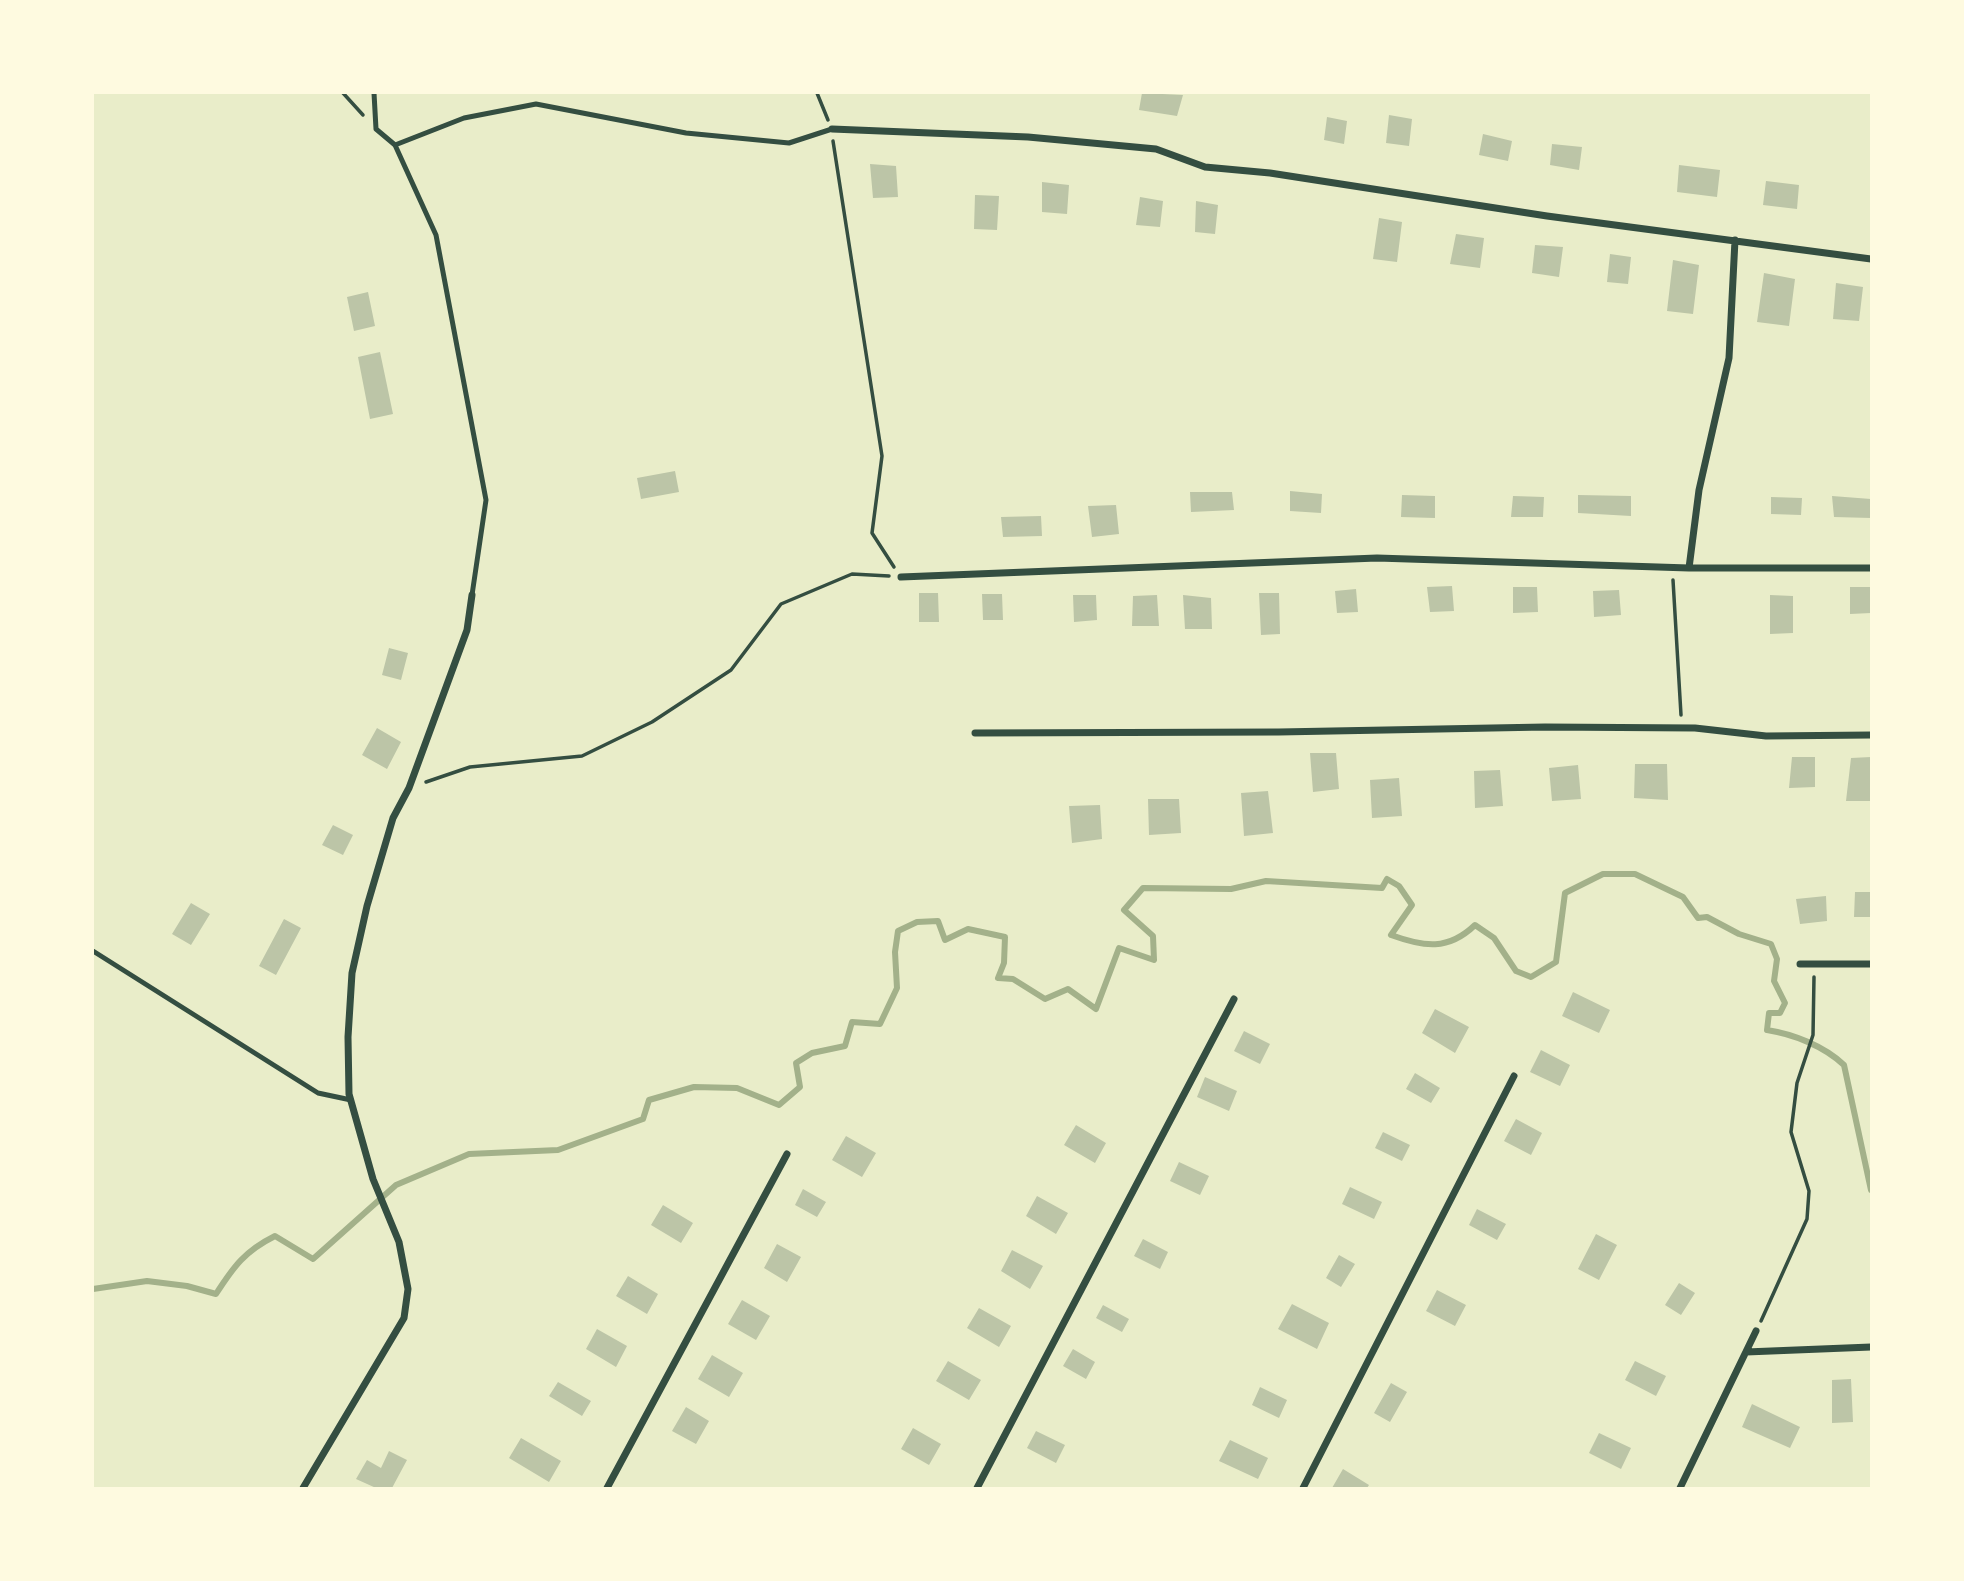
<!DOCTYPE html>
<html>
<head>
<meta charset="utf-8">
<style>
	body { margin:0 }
	#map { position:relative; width:1964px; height:1581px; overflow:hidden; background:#e9edc9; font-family:Mulish,sans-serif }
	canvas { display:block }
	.frame { position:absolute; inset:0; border:94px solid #fefae0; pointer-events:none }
</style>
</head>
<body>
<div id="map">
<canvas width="1964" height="1581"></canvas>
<div class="frame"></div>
</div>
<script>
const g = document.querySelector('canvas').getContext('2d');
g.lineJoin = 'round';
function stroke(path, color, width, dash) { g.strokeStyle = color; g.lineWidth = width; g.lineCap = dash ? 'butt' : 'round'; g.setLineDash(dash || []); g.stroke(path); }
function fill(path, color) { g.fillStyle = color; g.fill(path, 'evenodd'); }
stroke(new Path2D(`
	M93 1289 147 1281 187 1286 216 1294C234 1266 245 1251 275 1236L313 1259 396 1185 469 1154 558 1150 643 1119 649 1100 694 1087 737 1088 779 1105 800 1087 796 1063 812 1053 845 1046 852 1022 880 1024 897 988 895 952 898 931 917 922 938 921 945 940 968 929 1005 937 1004 963 998 978 1013 979 1045 999 1068 989 1096 1009 1119 948 1154 960 1153 936 1124 910 1143 888 1231 889 1266 881 1382 888 1387 879 1399 886 1412 905 1391 935C1424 947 1448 951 1475 925L1494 938 1516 971 1531 977 1556 962 1565 893 1603 874H1635L1683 897 1698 918 1707 917 1739 934 1771 944 1777 959 1774 981 1785 1003 1780 1013H1769L1767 1030C1793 1034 1824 1046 1844 1065L1871 1190`), '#a3b18a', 6);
fill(new Path2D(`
	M1142 93 1183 95 1177 116 1139 110Z
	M1389 115 1412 119 1409 146 1386 143Z
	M1327 117 1347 121 1344 144 1324 140Z
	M1483 134 1512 141 1508 161 1479 155Z
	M1552 144 1582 147 1579 170 1550 165Z
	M870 164 896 166 898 197 873 198Z
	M1679 165 1720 170 1717 197 1677 192Z
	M1766 181 1799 185 1797 209 1763 205Z
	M1042 182 1069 185 1067 214 1042 212Z
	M975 195 999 196 997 230 974 229Z
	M1140 197 1163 201 1160 227 1136 225Z
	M1196 201 1218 205 1215 234 1195 232Z
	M1379 218 1402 222 1397 262 1373 259Z
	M1456 234 1484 238 1480 268 1450 264Z
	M1535 245 1563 247 1559 277 1532 273Z
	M1610 254 1631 257 1628 284 1607 282Z
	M1673 260 1699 265 1693 314 1667 311Z
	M1764 273 1795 279 1789 326 1757 322Z
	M1836 283 1863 287 1859 321 1833 319Z
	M368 292 375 326 354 331 347 297Z
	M380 352 393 414 370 419 358 357Z
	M675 471 679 492 641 499 637 478Z
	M1290 491 1322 494 1321 513 1290 511Z
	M1190 492H1232L1234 510 1191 512Z
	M1402 495 1435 496V518L1401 517Z
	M1578 495 1631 496V516L1578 513Z
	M1513 496 1544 497 1543 517H1511Z
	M1832 496 1871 499V518L1834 517Z
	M1771 497 1802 498 1801 515 1771 514Z
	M1116 505 1119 534 1092 537 1088 506Z
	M1041 516 1042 536 1003 537 1001 517Z
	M1452 586 1454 611 1430 612 1427 587Z
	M1513 587H1537L1538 612 1513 613Z
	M1850 587H1871V613L1850 614Z
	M1356 589 1358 612 1337 613 1335 591Z
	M1619 590 1621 615 1594 617 1593 591Z
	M919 593H938L939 622H919Z
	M1259 593H1279L1280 634 1261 635Z
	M982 594H1002L1003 620H983Z
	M1073 595H1096L1097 620 1074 622Z
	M1157 595 1159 626H1132L1133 596Z
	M1183 595 1211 598 1212 629H1185Z
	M1770 595 1793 596V633L1770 634Z
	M389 648 408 653 401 680 382 675Z
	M377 728 401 742 387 769 362 755Z
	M1310 753H1336L1339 789 1313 792Z
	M1792 757H1815V787L1789 788Z
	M1871 757V801H1846L1851 758Z
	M1635 764H1667L1668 800 1634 798Z
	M1578 765 1581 799 1552 801 1549 768Z
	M1500 770 1503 806 1475 808 1474 771Z
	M1399 778 1402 816 1372 818 1370 780Z
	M1268 791 1273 833 1244 836 1241 793Z
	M1148 799H1179L1181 833 1149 835Z
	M1100 805 1102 839 1072 843 1069 806Z
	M333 825 353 835 343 855 322 845Z
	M1855 892H1871V917H1854Z
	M1826 896 1827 921 1800 924 1796 899Z
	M191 903 210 914 191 945 172 934Z
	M284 919 301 928 276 975 259 966Z
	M1573 992 1610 1010 1599 1033 1562 1016Z
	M1435 1009 1469 1027 1455 1053 1422 1033Z
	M1244 1031 1270 1044 1260 1064 1234 1051Z
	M1541 1050 1570 1065 1560 1086 1530 1072Z
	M1415 1073 1440 1088 1431 1103 1406 1089Z
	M1205 1077 1237 1091 1229 1111 1197 1097Z
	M1516 1119 1542 1133 1531 1155 1504 1141Z
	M1076 1125 1106 1143 1095 1163 1064 1145Z
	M1383 1132 1410 1145 1402 1161 1375 1148Z
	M846 1136 876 1153 862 1177 832 1160Z
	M1179 1162 1209 1176 1200 1195 1170 1181Z
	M1350 1187 1382 1202 1374 1219 1342 1204Z
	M803 1189 826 1202 817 1217 795 1205Z
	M1037 1196 1068 1213 1056 1234 1026 1216Z
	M663 1205 693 1223 681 1243 651 1225Z
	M1477 1209 1506 1224 1497 1240 1469 1225Z
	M1596 1234 1617 1245 1599 1280 1578 1269Z
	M1143 1239 1168 1252 1160 1269 1134 1256Z
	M777 1244 801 1257 787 1282 764 1268Z
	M1012 1250 1043 1266 1030 1289 1001 1271Z
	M1339 1255 1355 1264 1341 1287 1326 1278Z
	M628 1276 658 1294 647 1314 616 1296Z
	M1679 1283 1695 1293 1681 1315 1665 1305Z
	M1437 1290 1466 1305 1455 1326 1426 1311Z
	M742 1300 770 1316 756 1340 728 1324Z
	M1292 1304 1329 1323 1317 1349 1278 1329Z
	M1103 1305 1129 1319 1122 1332 1096 1318Z
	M979 1308 1011 1326 999 1347 967 1328Z
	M597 1329 627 1346 616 1367 586 1349Z
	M1073 1349 1095 1362 1086 1379 1063 1366Z
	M712 1355 743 1373 729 1397 698 1379Z
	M948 1361 981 1380 969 1400 936 1381Z
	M1635 1361 1666 1376 1656 1396 1625 1380Z
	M1851 1379 1853 1422 1832 1423V1380Z
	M558 1382 591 1401 582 1416 549 1396Z
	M1391 1383 1407 1392 1390 1422 1374 1413Z
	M1260 1387 1287 1400 1279 1418 1252 1405Z
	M1752 1404 1800 1427 1790 1448 1742 1427Z
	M686 1407 709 1421 696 1444 672 1431Z
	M913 1428 941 1444 929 1465 901 1449Z
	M1036 1431 1065 1445 1056 1463 1027 1448Z
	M1599 1433 1631 1448 1621 1469 1589 1453Z
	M521 1438 561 1461 549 1482 509 1458Z
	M1230 1440 1268 1458 1258 1479 1219 1461Z
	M389 1451 407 1460 392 1488H376L356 1479 367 1460 381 1468Z
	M1343 1469 1369 1485 1367 1488H1332Z`), '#bcc5a7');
stroke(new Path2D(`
	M343 93 363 115
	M817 93 828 120
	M833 141 882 456 872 533 894 567
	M1673 580 1681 715
	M426 782 470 767 582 756 652 722 731 670 781 604 852 574 889 576
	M1761 1321 1807 1219 1809 1191 1791 1132 1797 1083 1813 1035 1814 977`), '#344e41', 3.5);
stroke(new Path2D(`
	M374 93 376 129 395 145 436 235 486 500 472 595
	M395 145 464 118 536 104 686 133 789 143 832 129
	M93 951 318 1093 351 1100`), '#344e41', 5);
stroke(new Path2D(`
	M832 129 1028 137 1156 149 1205 167 1270 173 1547 216 1871 259
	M1689 568 1699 490 1729 358 1735 240
	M901 577 1377 558 1689 568H1871
	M975 733 1279 732 1545 727 1695 728 1766 736 1871 735
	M1800 964H1871
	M1746 1352 1871 1347
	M303 1488 404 1318 408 1289 399 1242 373 1179 349 1094 348 1037 352 973 367 906 393 818 409 788 467 630 472 595
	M607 1488 787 1154
	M977 1488 1234 999
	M1303 1488 1514 1076
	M1680 1488 1756 1331`), '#344e41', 7);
</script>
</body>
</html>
